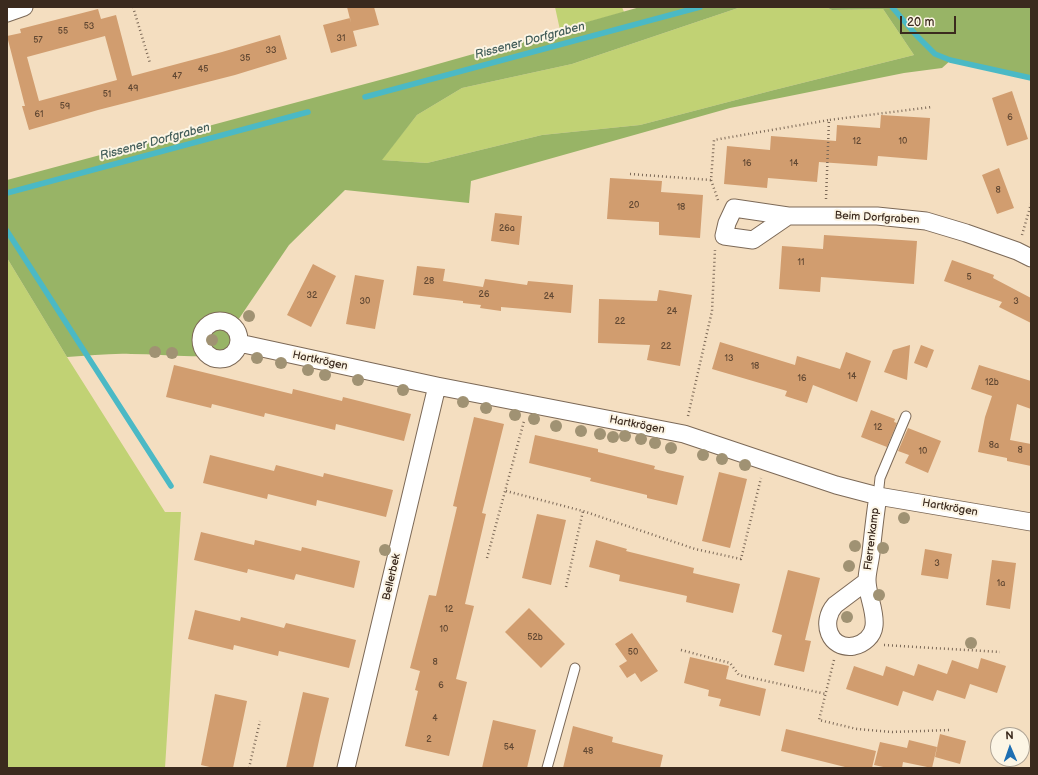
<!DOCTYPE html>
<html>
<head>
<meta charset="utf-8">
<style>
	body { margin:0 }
	#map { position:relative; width:1038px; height:775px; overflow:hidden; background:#f4dec0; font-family:"Balsamiq Sans",sans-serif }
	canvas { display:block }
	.frame { position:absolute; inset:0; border:8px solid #3b2a1e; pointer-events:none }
	.north { position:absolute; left:990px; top:727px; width:40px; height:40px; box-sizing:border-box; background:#fcf5e5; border:1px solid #afa495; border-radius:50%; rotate:358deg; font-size:11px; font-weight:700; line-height:16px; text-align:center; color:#3b2a1e }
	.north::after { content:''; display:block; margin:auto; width:14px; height:18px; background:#1f6fb2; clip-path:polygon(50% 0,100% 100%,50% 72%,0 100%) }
	.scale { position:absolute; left:900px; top:16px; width:56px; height:18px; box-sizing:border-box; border:2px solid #3b2a1e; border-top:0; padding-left:5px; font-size:12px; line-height:14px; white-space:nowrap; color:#3b2a1e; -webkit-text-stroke:3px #fcf5e5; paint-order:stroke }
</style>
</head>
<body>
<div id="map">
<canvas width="1038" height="775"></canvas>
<div class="frame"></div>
<div class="north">N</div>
<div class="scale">20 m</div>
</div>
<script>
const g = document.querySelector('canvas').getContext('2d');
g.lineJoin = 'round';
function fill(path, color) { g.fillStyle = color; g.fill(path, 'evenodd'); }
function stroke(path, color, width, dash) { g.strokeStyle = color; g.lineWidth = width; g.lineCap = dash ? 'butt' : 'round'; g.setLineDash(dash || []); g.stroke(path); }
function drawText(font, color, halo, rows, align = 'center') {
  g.font = font + ' "Balsamiq Sans",sans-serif'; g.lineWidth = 4; g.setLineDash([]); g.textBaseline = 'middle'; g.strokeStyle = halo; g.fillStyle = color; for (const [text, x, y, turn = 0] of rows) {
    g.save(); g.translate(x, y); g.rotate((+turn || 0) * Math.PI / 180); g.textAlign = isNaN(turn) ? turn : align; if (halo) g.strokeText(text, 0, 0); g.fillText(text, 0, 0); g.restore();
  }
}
fill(new Path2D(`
	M555 7H622L624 12 560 30Z
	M741 7H826L832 10 883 9 914 55 774 90 640 125 542 135 427 163 381 160 417 115 462 88 572 64Z
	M7 258 67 357 165 512H181L165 768H7Z`), '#c1d274');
fill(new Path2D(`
	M640 7H741L572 64 462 88 417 115 382 160 427 163 542 135 640 125 774 90 914 55 883 9 832 10 826 7H1031V78L951 60 942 68 904 73 730 108 471 181 469 203 345 190 289 245 234 326C240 337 241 351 228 358 219 362 211 356 202 356 178 357 155 354 131 354 110 353 89 356 67 357L7 258V180L406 73Z`), '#98b466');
stroke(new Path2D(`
	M892 7 917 36 935 54 950 60 1031 78
	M365 97 700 7
	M7 193 308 112
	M7 231 171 486`), '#4bb9c5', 5.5);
fill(new Path2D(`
	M347 7H374L379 25 353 31 357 46 331 53 323 25 350 18 351 23Z
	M98 9 101 19 116 15 132 76 222 52 280 35 287 59 235 75 98 110 29 130 22 106H25L7 36 21 33 20 29ZM105 36 117 80 39 101 27 57Z
	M1012 91 1028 139 1007 146 992 98Z
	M881 115 930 118 927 160 878 156 877 166 819 162 817 182 768 178 767 188 724 184 727 146 770 150 771 136 836 141 837 125 880 128Z
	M999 168 1014 208 997 214 982 175Z
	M610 178 662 181 661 192 703 195 700 238 659 235V222L607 219Z
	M495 213 522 216 519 245 491 241Z
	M824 235 917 241 914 284 821 277 820 292 779 289 782 246 823 249Z
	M952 260 994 275 993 278 1031 298V323L999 307 1002 302 944 281Z
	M313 264 336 276 311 327 287 315Z
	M417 266 445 269 443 281 483 287 485 279 527 285 528 281 573 285 571 313 501 307V311L480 308 481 305 463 303V301L413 295Z
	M355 275 384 280 375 329 346 324Z
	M659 290 692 295 680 366 647 360 650 345 598 343 599 299 657 301Z
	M720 342 795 365 797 356 840 369 846 352 871 361 857 402 813 385 807 403 785 396 787 391 712 369Z
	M910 345 907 380 884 372 893 350Z
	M921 345 934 350 927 368 914 363Z
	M174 365 292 394 293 389 342 401 343 397 411 414 404 441 336 424 335 430 265 413 264 417 212 404 211 408 166 397Z
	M979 365 1031 381V409L1017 404 1010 440 1031 444V466L1007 461V458L978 452 985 417 992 396 971 389Z
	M871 410 895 419 894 422 897 423 887 447 861 437Z
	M474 417 504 424 482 513 486 514 465 604 474 606 456 679 467 682 449 756 405 746 418 691 415 690 420 671 410 668 429 595 436 596 457 507 453 506Z
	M908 428 941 441 928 473 905 463 909 455 898 451Z
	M535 435 598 449V452L655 466 654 469 684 476 677 505 647 498V495L590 481 591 478 529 463Z
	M210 455 274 471 276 465 323 477 324 473 393 490 386 517 317 500 316 506 268 494 267 499 203 483Z
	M719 472 747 479 730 548 702 541Z
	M537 514 566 520 551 585 522 578Z
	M201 532 254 545 255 540 301 551 302 547 360 561 354 588 296 574 294 580 248 569 247 573 194 560Z
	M596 540 627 549 626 551 694 568 693 573 740 584 733 613 686 602 687 596 619 581 620 575 589 567Z
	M925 549 952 554 948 579 921 575Z
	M992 560 1016 563 1010 609 986 605Z
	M788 570 820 578 805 640 811 641 804 672 774 665 782 635 772 632Z
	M529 608 565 644 541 668 505 632Z
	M195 610 240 621 241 617 284 628 286 623 356 640 349 668 279 651 278 656 234 645 233 650 188 639Z
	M632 633 658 671 641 682 635 673 627 678 619 666 627 661 615 644Z
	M690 657 729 666 726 679 766 689 760 716 719 706 721 699 708 696 709 690 684 683Z
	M981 658 1006 666 997 693 970 684 965 699 937 690 933 701 903 691 898 706 846 689 854 666 883 676 886 666 914 676 918 664 947 674 952 660 978 669Z
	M303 692 329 698 320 736 313 768H286Z
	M215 694 247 701 233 768H214L201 765Z
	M493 720 536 730 527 768H482Z
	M573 726 613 737 612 742 663 755 660 768H563Z
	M786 729 876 751 872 768H849L781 751Z
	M940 734 966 741 960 764 935 757Z
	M909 740 937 747 932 768 903 762 902 768H888L874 765 880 742 907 748Z`), '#d19d6f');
const service = new Path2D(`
	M878 496 880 478 906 416
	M547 768 575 668`);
const minor = new Path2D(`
	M7 13 24 7
	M788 216 753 240 724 236 727 223 734 208 788 216H877L926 221 966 233 1017 251 1031 258
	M201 340a19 19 0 1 1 38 0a19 19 0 1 1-38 0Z
	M239 343 437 386 684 434 836 485 878 496 1031 522
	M867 581 835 605C820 622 829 650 854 646 864 644 873 636 874 626 876 611 867 595 867 580 867 572 870 562 871 553 873 534 875 515 878 496
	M346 768 437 386`);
stroke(service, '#7c6957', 11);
stroke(minor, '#7c6957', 19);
stroke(new Path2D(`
	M133 7 150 63
	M630 174 711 180
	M826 199 829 120 932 107
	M718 200 711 180 714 140 829 120
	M1022 235 1031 204
	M688 416 712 311 715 250
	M506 491 583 511 695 549 741 559 761 478
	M487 558 524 421
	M566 587 583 511
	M884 645 1000 652
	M681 650 730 663 739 675 826 694
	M834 660 819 720 857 729 892 732 951 730
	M249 768 260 721`), '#7c6957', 2.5, [1, 3]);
stroke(service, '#fff', 9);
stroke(minor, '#fff', 17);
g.fillStyle = '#a09273';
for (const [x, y] of [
	[249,316],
	[212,340],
	[155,352],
	[172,353],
	[257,358],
	[281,363],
	[308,370],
	[325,375],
	[358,380],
	[403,390],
	[463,402],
	[486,408],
	[515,415],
	[534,419],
	[556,426],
	[581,431],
	[600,434],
	[625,436],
	[613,437],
	[641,439],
	[655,443],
	[671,448],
	[703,455],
	[722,459],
	[745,465],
	[904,518],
	[855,546],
	[883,548],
	[385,550],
	[849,566],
	[879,595],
	[847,617],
	[971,643]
]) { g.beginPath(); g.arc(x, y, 6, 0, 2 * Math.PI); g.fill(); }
drawText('9px', '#604732', null, [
	["53",89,27],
	["55",63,32],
	["31",341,39],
	["57",38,41],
	["33",271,51],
	["35",245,59],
	["45",203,70],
	["47",177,77],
	["49",133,89],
	["51",107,95],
	["59",65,107],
	["61",39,115],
	["6",1010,118],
	["12",857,142],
	["10",903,142],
	["16",747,164],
	["14",794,164],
	["8",998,191],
	["20",634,206],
	["18",681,208],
	["26a",507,229],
	["11",801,263],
	["5",969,278],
	["28",429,282],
	["26",484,295],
	["32",312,296],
	["24",549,297],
	["30",365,302],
	["3",1016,302],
	["24",672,312],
	["22",620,322],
	["22",666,347],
	["13",729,359],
	["18",755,367],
	["14",852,377],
	["16",802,379],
	["12b",992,383],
	["12",878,428],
	["8a",994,446],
	["8",1020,451],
	["10",923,452],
	["3",937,564],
	["1a",1001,584],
	["12",449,610],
	["10",444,630],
	["52b",535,638],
	["50",633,653],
	["8",435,663],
	["6",441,686],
	["4",435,719],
	["2",429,740],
	["54",509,748],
	["48",588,752]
]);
drawText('11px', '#3b2a1e', '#fcf5e5', [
	["Beim Dorfgraben",877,218,3],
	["Hartkrögen",320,361,12],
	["Hartkrögen",637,425,11],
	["Hartkrögen",950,508,10],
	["Flerrenkamp",872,539,-83],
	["Bellerbek",392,577,-77]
]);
drawText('italic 12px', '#415c58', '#fcf5e5', [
	["Rissener Dorfgraben",530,41,-15],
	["Rissener Dorfgraben",155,142,-15]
]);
</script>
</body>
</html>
